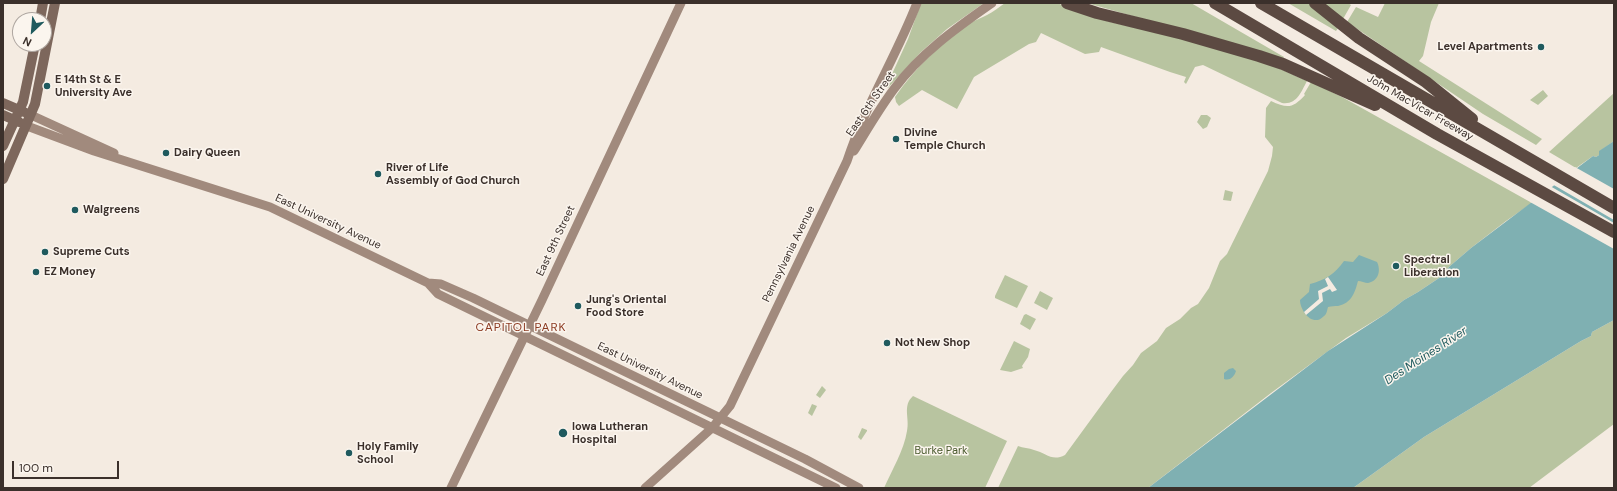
<!DOCTYPE html>
<html>
<head>
<meta charset="utf-8">
<style>
	body { margin:0 }
	#map { position:relative; width:1617px; height:491px; overflow:hidden; background:#f4ebe1; font-family:"DM Sans",sans-serif }
	canvas { display:block }
	.frame { position:absolute; inset:0; border:4px solid #3b302b; pointer-events:none }
	.north { position:absolute; left:12px; top:12px; width:40px; height:40px; box-sizing:border-box; background:#fbf5ee; border:1px solid #aea6a0; border-radius:50%; rotate:206deg; font-size:11px; font-weight:700; line-height:16px; text-align:center; color:#3b302b }
	.north::after { content:''; display:block; margin:auto; width:14px; height:18px; background:#1f5a5e; clip-path:polygon(50% 0,100% 100%,50% 72%,0 100%) }
	.scale { position:absolute; left:12px; top:461px; width:107px; height:18px; box-sizing:border-box; border:2px solid #3b302b; border-top:0; padding-left:5px; font-size:12px; line-height:14px; white-space:nowrap; color:#3b302b; -webkit-text-stroke:3px #fbf5ee; paint-order:stroke }
</style>
</head>
<body>
<div id="map">
<canvas width="1617" height="491"></canvas>
<div class="frame"></div>
<div class="north">N</div>
<div class="scale">100 m</div>
</div>
<script>
const g = document.querySelector('canvas').getContext('2d');
g.lineJoin = 'round';
function fill(path, color) { g.fillStyle = color; g.fill(path, 'evenodd'); }
function stroke(path, color, width, dash) { g.strokeStyle = color; g.lineWidth = width; g.lineCap = dash ? 'butt' : 'round'; g.setLineDash(dash || []); g.stroke(path); }
function drawText(font, color, halo, rows, align = 'center') {
  g.font = font + ' "DM Sans",sans-serif'; g.lineWidth = 3; g.setLineDash([]); g.textBaseline = 'middle'; g.strokeStyle = halo; g.fillStyle = color; for (const [text, x, y, turn = 0] of rows) {
    g.save(); g.translate(x, y); g.rotate((+turn || 0) * Math.PI / 180); g.textAlign = isNaN(turn) ? turn : align; if (halo) g.strokeText(text, 0, 0); g.fillText(text, 0, 0); g.restore();
  }
}
fill(new Path2D(`
	M921 3H984L947 29 921 52 888 88 886 87 887 85 908 39Z
	M1005 3H1058L1069 9 1110 22 1172 36 1258 59 1307 81C1301 92 1297 105 1282 103L1203 65 1195 67 1186 84 1184 82 1186 77 1170 72 1101 47 1099 52 1085 54 1041 33 1036 42 1029 44 974 77 957 109 922 90 899 106 896 102 895 97C915 68 941 43 970 23 975 20 982 18 987 15 993 12 999 7 1005 3Z
	M1087 3H1191L1284 57 1283 59Z
	M1288 3H1310L1338 28 1336 31Z
	M1322 3H1348L1351 5 1343 19Z
	M1385 3H1439L1431 22 1423 56 1419 61 1542 139 1536 145 1483 114 1347 22 1356 7 1378 17Z
	M1311 82 1342 97 1532 203 1506 221 1471 248 1450 266 1439 278 1418 292 1404 300 1387 313 1346 338 1271 393 1148 488H998L1018 446C1023 448 1029 448 1034 450 1046 453 1052 462 1065 455L1111 392 1123 376 1133 365 1141 353 1157 341 1166 328 1180 319 1191 308 1198 304 1209 288 1220 261 1227 254 1268 171 1272 156 1273 147 1265 137 1266 108 1271 101C1288 109 1293 108 1305 95L1304 94Z
	M1543 90 1548 96 1538 105 1530 100Z
	M1614 93V141L1600 151 1599 155 1596 157 1593 156 1576 168 1549 152Z
	M1201 115H1207L1211 118 1207 127 1203 129 1197 122Z
	M1225 190 1233 192 1231 201 1223 200Z
	M1005 275 1028 286 1017 308 995 298V296Z
	M1040 291 1053 298 1047 310 1034 303Z
	M1026 314 1036 319 1030 330 1020 324 1024 315Z
	M1614 320V424L1529 488H1353L1424 437 1581 341 1591 336 1592 332Z
	M1014 341 1030 349 1028 357 1022 366 1023 368 1011 372 1000 370Z
	M822 386 826 390 820 398 816 395Z
	M913 396 1007 441 985 488H884C892 470 904 450 907 431 910 418 902 406 913 396Z
	M812 404 817 406 812 416 808 413Z
	M862 428 867 430V431L861 440 858 437Z`), '#b8c4a0');
fill(new Path2D(`
	M1614 141V320L1592 332 1591 336 1581 341 1424 437 1353 488H1148L1328 351 1387 313 1404 300 1418 292 1439 278 1450 266 1471 248 1593 156 1596 157 1599 155V151Z
	M1359 255 1377 262C1381 270 1379 281 1368 283 1365 283 1361 281 1358 281 1355 292 1352 303 1338 306 1334 306 1332 306 1328 307 1327 310 1327 314 1324 316 1313 328 1300 311 1300 300L1309 292 1310 284C1325 280 1335 274 1344 261L1353 262Z
	M1233 368 1236 371C1234 377 1230 381 1224 379V373L1229 369Z`), '#7fb0b2');
fill(new Path2D(`
	M1575 167 1614 189V220L1552 184Z
	M1550 186 1614 223V249L1530 202Z
	M1328 277 1337 290 1332 292 1330 289 1322 293 1323 301 1306 315 1304 312 1319 299 1318 291 1328 286 1325 279Z`), '#f4ebe1');
stroke(new Path2D(`
	M31 115 114 153
	M27 126 94 151 270 207 428 283 438 294 836 488
	M854 151C867 130 879 109 894 89 920 54 956 28 992 3
	M428 283 441 284 473 298 805 459 859 488
	M451 488 542 300 681 3
	M645 488 712 428 730 406 847 161C865 106 896 57 917 3`), '#a18a7d', 9);
stroke(new Path2D(`
	M40 20 43 3
	M3 103 24 112
	M3 115 19 122
	M3 146 23 102 35 44
	M3 179 35 104 55 3`), '#7d675c', 10);
stroke(new Path2D(`
	M1067 3 1097 13 1183 34 1259 56 1283 64 1375 105
	M1215 3 1437 134 1614 232
	M1261 3 1614 208
	M1315 3 1359 38 1426 82 1472 119`), '#5c4a42', 12);
for (const [x, y, r, color] of [
	[1541,47,4,"#1f5a5e"],
	[47,86,4,"#1f5a5e"],
	[896,139,4,"#1f5a5e"],
	[166,153,4,"#1f5a5e"],
	[378,174,4,"#1f5a5e"],
	[75,210,4,"#1f5a5e"],
	[45,252,4,"#1f5a5e"],
	[1396,266,4,"#1f5a5e"],
	[36,272,4,"#1f5a5e"],
	[578,306,4,"#1f5a5e"],
	[887,343,4,"#1f5a5e"],
	[563,433,5,"#1f5a5e"],
	[349,453,4,"#1f5a5e"]
]) { const dot = new Path2D(); dot.arc(x, y, r, 0, 2 * Math.PI); g.fillStyle = color; g.fill(dot); stroke(dot, '#fbf5ee', 1.5); }
drawText('bold 11px', '#3b302b', '#fbf5ee', [
	["Level Apartments",1533,47,"right"],
	["E 14th St & E",55,80],
	["University Ave",55,93],
	["Divine",904,133],
	["Temple Church",904,146],
	["Dairy Queen",174,153],
	["River of Life",386,168],
	["Assembly of God Church",386,181],
	["Walgreens",83,210],
	["Supreme Cuts",53,252],
	["Spectral",1404,260],
	["Liberation",1404,273],
	["EZ Money",44,272],
	["Jung's Oriental",586,300],
	["Food Store",586,313],
	["Not New Shop",895,343],
	["Iowa Lutheran",572,427],
	["Hospital",572,440],
	["Holy Family",357,447],
	["School",357,460]
], 'left');
drawText('11px', '#3b302b', '#fbf5ee', [
	["East 6th Street",871,104,-55],
	["John MacVicar Freeway",1420,108,30],
	["East University Avenue",328,222,25],
	["East 9th Street",556,241,-65],
	["Pennsylvania Avenue",789,254,-64],
	["East University Avenue",650,371,26]
]);
drawText('11px', '#4a5a2e', '#fbf5ee', [
	["Burke Park",941,451]
]);
g.letterSpacing = '1px';
drawText('12px', '#8c3b22', '#fbf5ee', [
	["CAPITOL PARK",521,328]
]);
g.letterSpacing = '0px';
drawText('italic 12px', '#1f5a5e', '#fbf5ee', [
	["Des Moines River",1426,356,-33]
]);
</script>
</body>
</html>
